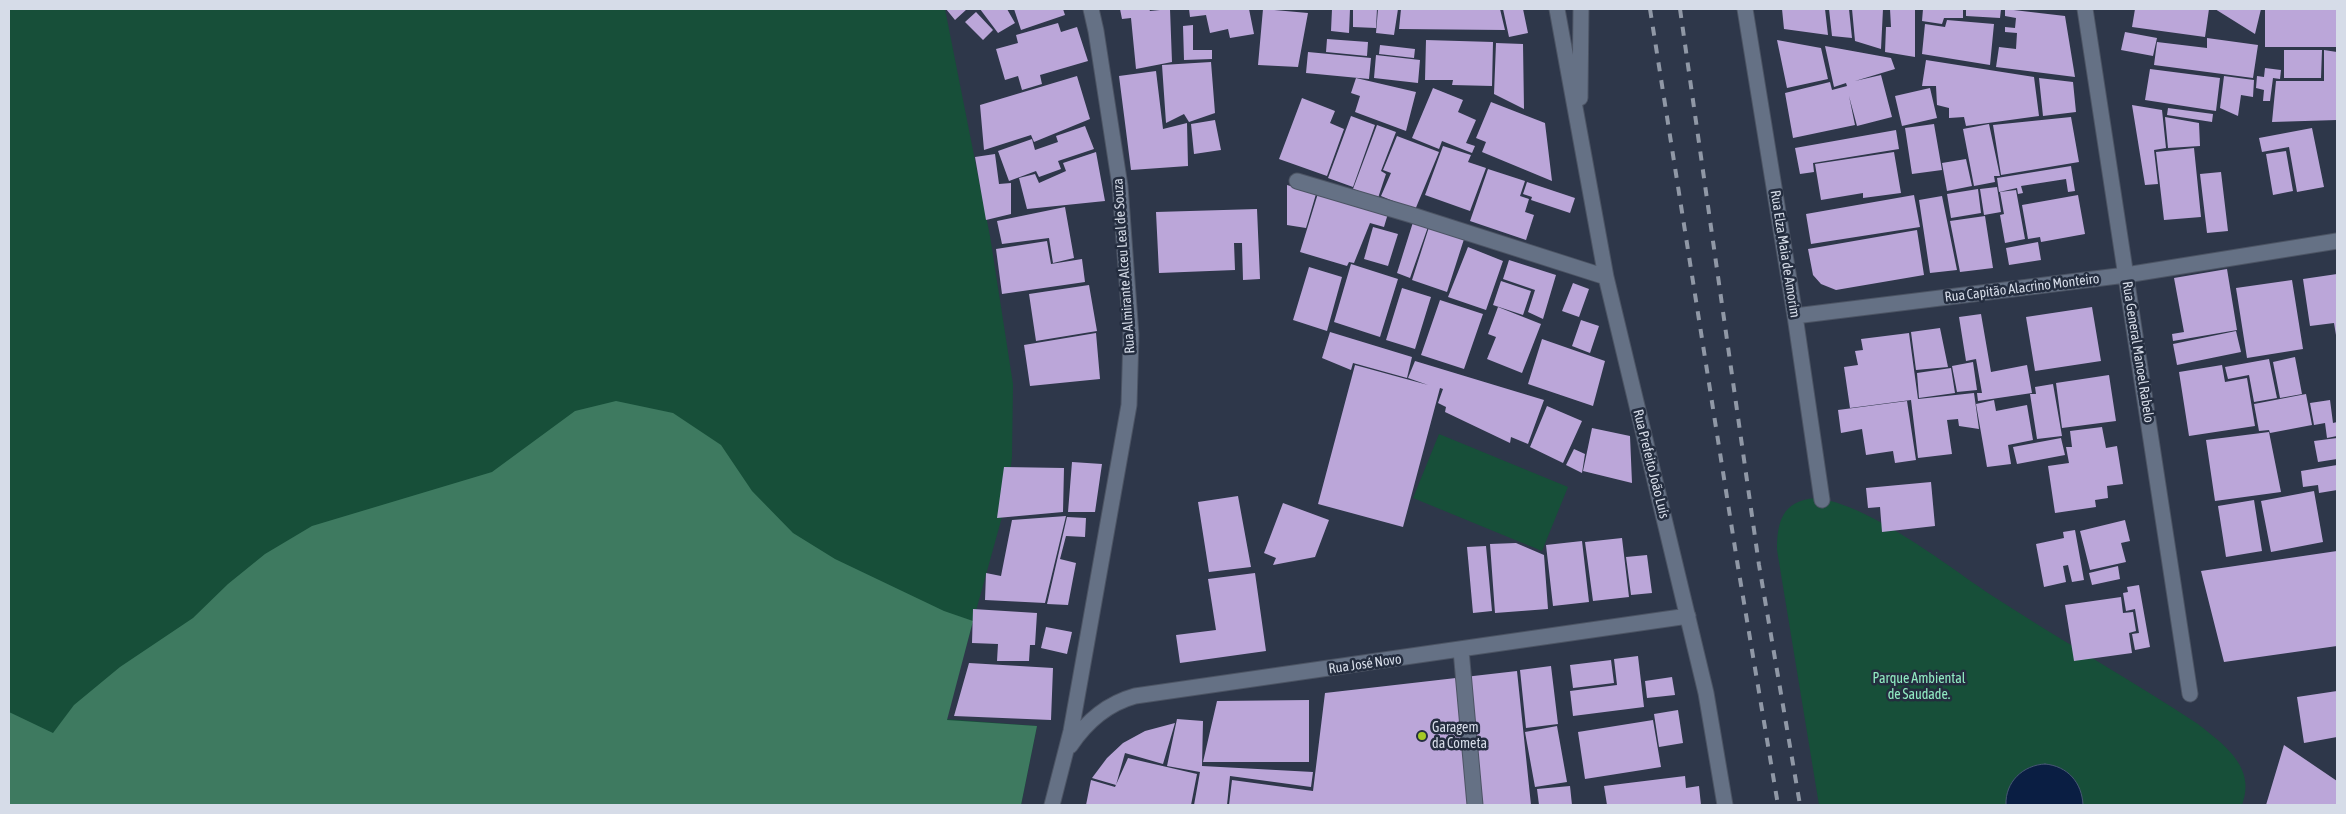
<!DOCTYPE html>
<html>
<head>
<meta charset="utf-8">
<style>
	body { margin:0 }
	#map { position:relative; width:2346px; height:814px; overflow:hidden; background:#2e374a; font-family:"Asap Condensed",sans-serif }
	canvas { display:block }
	.frame { position:absolute; inset:0; border:10px solid #d6dce8; pointer-events:none }
</style>
</head>
<body>
<div id="map">
<canvas width="2346" height="814"></canvas>
<div class="frame"></div>
</div>
<script>
const g = document.querySelector('canvas').getContext('2d');
g.lineJoin = 'round';
function fill(path, color) { g.fillStyle = color; g.fill(path, 'evenodd'); }
function stroke(path, color, width, dash) { g.strokeStyle = color; g.lineWidth = width; g.lineCap = dash ? 'butt' : 'round'; g.setLineDash(dash || []); g.stroke(path); }
function drawText(font, color, halo, rows, align = 'center') {
  g.font = font + ' "Asap Condensed",sans-serif'; g.lineWidth = 5; g.setLineDash([]); g.textBaseline = 'middle'; g.strokeStyle = halo; g.fillStyle = color; for (const [text, x, y, turn = 0] of rows) {
    g.save(); g.translate(x, y); g.rotate((+turn || 0) * Math.PI / 180); g.textAlign = isNaN(turn) ? turn : align; if (halo) g.strokeText(text, 0, 0); g.fillText(text, 0, 0); g.restore();
  }
}
fill(new Path2D(`
	M9 9H945L990 236 1013 384 1012 457 1007 499 946 719 1037 726 1021 805H9Z
	M1439 434 1568 487 1542 551 1413 498Z
	M1815 498C1869 504 1945 564 1991 595 2059 639 2129 679 2198 724 2223 744 2257 767 2242 805H1819L1777 550C1777 522 1782 501 1815 498Z`), '#174f39');
fill(new Path2D(`
	M616 401 673 413 721 445 752 491 793 533 835 559 944 611 973 621 947 720 1037 726 1021 805H9V712L53 733 74 705 120 667 193 618 228 584 265 554 312 526 492 472 575 411Z`), '#3e7a60');
const water = new Path2D(`
	M2045 764C2068 766 2082 783 2083 805H2006C2005 782 2023 765 2045 764Z`);
fill(water, '#0a1e43');
stroke(water, '#475774', 1);
fill(new Path2D(`
	M946 9H967L955 20Z
	M980 9H1007L1015 23 998 33Z
	M1014 9H1063L1065 15 1021 30Z
	M1120 9H1149L1150 11 1170 9 1172 62 1136 69 1131 18 1122 19Z
	M1189 9H1249L1254 34 1230 38 1228 29 1210 33 1206 15 1190 17Z
	M1263 9 1308 13 1298 67 1258 65Z
	M1332 9H1350L1349 33 1331 31Z
	M1353 9H1377L1376 28 1353 27Z
	M1378 9H1398L1394 35 1376 33Z
	M1401 9H1500L1505 30 1399 29Z
	M1503 9H1523L1528 33 1509 37Z
	M1782 9H1825L1828 35 1784 29Z
	M1829 9H1849L1852 38 1832 36Z
	M1852 9H1883L1881 49 1855 41Z
	M1890 9H1915V57L1885 52 1886 27H1891Z
	M1923 9H1963V18H1944L1942 24 1922 21Z
	M1966 9H2001L2000 18 1966 16Z
	M2005 9 2065 16 2075 77 1996 67 1999 47 2016 49 2017 33 2005 32V27L2015 28 2016 18 2005 16Z
	M2135 9H2209L2205 37 2132 27Z
	M2215 9H2261L2255 34Z
	M2265 9H2336V47H2265Z
	M976 12 993 30 983 40 965 22Z
	M1947 20 1994 24 1990 65 1922 54 1925 24 1945 27Z
	M1058 23 1061 32 1077 27 1088 61 1040 75 1042 84 1022 90 1018 76 1005 80 996 49 1018 43 1016 35Z
	M1193 25V50H1212V59L1184 60 1183 26Z
	M2125 32 2157 38 2153 56 2121 50Z
	M2207 38 2258 45 2253 78 2154 65 2157 42 2207 48Z
	M1327 39 1368 42 1367 56 1326 52Z
	M1426 40 1493 42 1492 86 1452 85 1453 80H1425Z
	M1777 40 1821 48 1828 79 1787 88Z
	M1496 43 1523 44 1524 109 1494 94Z
	M1380 45 1415 49 1414 58 1379 54Z
	M1825 46 1891 58 1895 69 1855 81 1881 75 1892 117 1857 126 1849 96 1855 125 1793 138 1785 93 1830 82 1832 90 1847 86 1846 83 1834 87Z
	M2284 50H2322L2321 78H2284Z
	M2324 50 2337 52V120L2272 122 2276 81H2324Z
	M1308 52 1371 58 1369 79 1306 73Z
	M1376 55 1420 60 1418 83 1374 78Z
	M1926 60 2034 77 2039 116 1966 126 1964 117 1949 118V108L1937 105 1936 86H1922Z
	M1211 62 1215 113 1189 122 1184 114 1166 123 1162 65Z
	M2265 68 2281 70 2280 79 2273 78 2270 101H2263L2264 90 2256 88 2257 76 2264 77Z
	M2150 69 2220 78 2216 111 2145 100Z
	M1156 71 1163 129 1187 123 1188 166 1131 170 1119 76Z
	M1077 76 1090 119 1034 142 1031 135 984 150 980 105Z
	M2224 76 2254 80 2253 97 2241 95 2238 116 2220 108Z
	M1356 78 1416 92 1406 131 1355 112 1360 96 1351 93Z
	M2039 78 2073 82 2076 112 2043 116Z
	M1433 88 1463 100 1458 112 1476 120 1466 143 1475 146 1472 153 1442 141 1439 149 1412 138Z
	M1930 88 1937 118 1902 126 1895 96Z
	M1302 98 1335 111 1330 123 1344 129 1327 176 1279 159Z
	M1491 102 1545 123 1552 181 1482 152 1486 142 1476 138Z
	M2132 105 2162 110 2166 148 2154 150 2158 184 2145 185Z
	M2168 108 2213 114 2212 122 2167 115Z
	M1351 116 1375 125 1353 187 1328 178Z
	M2071 117 2079 162 2001 175 1993 125Z
	M2165 117 2199 123 2200 146 2168 148Z
	M1215 120 1221 150 1194 154 1191 124Z
	M1934 124 1942 170 1912 174 1905 128Z
	M1989 124 2000 176H1994L1995 182 1974 186 1963 129Z
	M1377 125 1396 132 1381 171 1386 174 1378 198 1353 189Z
	M1085 126 1094 149 1058 161 1061 169 1039 177 1036 171 1009 181 998 151 1032 139 1035 150 1058 142 1056 136Z
	M2312 128 2324 187 2297 192 2289 147 2262 152 2259 138Z
	M1896 130 1899 149 1813 163 1814 172 1800 174 1795 148Z
	M1397 136 1439 152 1415 210 1381 196 1391 173 1383 170Z
	M1443 146 1471 155 1468 162 1486 168 1470 211 1425 195Z
	M2194 148 2201 217 2164 220 2156 152Z
	M2286 151 2293 191 2273 195 2266 154Z
	M1096 152 1105 201 1027 209 1019 178 1035 174 1039 183 1066 171 1063 163Z
	M1894 152 1901 193 1863 198V193L1821 200 1815 164Z
	M995 154 999 184 1011 183V214L986 220 975 157Z
	M1966 159 1972 186 1947 191 1942 163Z
	M2071 166 2075 191 2068 192 2066 179 2021 186 2023 193 2018 194 2017 188 1999 192 1997 178Z
	M1488 169 1525 181 1520 196 1529 199 1525 212 1534 215 1526 240 1470 221Z
	M2221 172 2228 231 2207 233 2200 174Z
	M1527 182 1575 198 1570 213 1531 200 1532 197 1523 194Z
	M1287 185 1316 194 1306 228 1287 225Z
	M1997 187 2001 212 1984 215 1980 189Z
	M1978 189 1981 213 1951 218 1947 194Z
	M1319 190 1389 210 1384 227 1370 223 1354 263 1349 262 1347 266 1300 252Z
	M2016 190 2025 239 2005 243 2000 215 2004 214 2000 192Z
	M1914 195 1920 227 1811 244 1806 214Z
	M2078 195 2085 234 2041 242 2040 237 2028 239 2022 205Z
	M1942 196 1957 270 1930 273 1919 200Z
	M1065 207 1074 258 1053 263 1049 238 1002 244 997 221Z
	M1257 209 1260 279 1243 280 1242 243H1234L1235 270 1159 273 1156 212Z
	M1985 216 1993 268 1960 272 1950 221Z
	M1414 219 1429 224 1410 278 1397 273Z
	M1430 224 1465 236 1447 292 1412 280Z
	M1373 227 1398 234 1388 266 1364 259Z
	M1917 230 1924 275 1836 290 1821 284 1813 275 1808 249Z
	M1047 241 1051 264 1082 259 1085 282 1002 294 996 249Z
	M2038 242 2041 260 2009 265 2006 248Z
	M1468 247 1503 261 1486 310 1448 297Z
	M1509 260 1556 275 1543 319 1528 312 1535 290 1503 279Z
	M1351 264 1398 279 1380 337 1334 322Z
	M1309 267 1342 277 1327 331 1293 320Z
	M2227 269 2237 330 2173 341 2172 334 2184 332 2174 278Z
	M2337 274V335H2336L2334 323 2310 326 2303 279Z
	M2292 280 2303 349 2247 358 2236 288Z
	M1501 281 1531 291 1523 315 1493 305Z
	M1573 283 1589 289 1579 317 1562 311Z
	M1089 285 1097 331 1036 341 1029 294Z
	M1402 288 1431 297 1415 349 1386 340Z
	M1440 300 1483 314 1464 369 1421 355Z
	M1498 307 1541 324 1522 373 1487 359 1496 337 1488 334Z
	M2092 307 2101 361 2035 371 2026 317Z
	M1981 314 1991 372 2027 365 2032 393 1978 401 1977 393H1982L1976 359 1966 361 1959 317Z
	M1581 320 1599 326 1590 353 1572 346Z
	M1940 328 1948 367 1916 370 1911 332Z
	M2236 331 2241 352 2177 365 2173 344Z
	M1330 332 1412 357 1407 378 1353 363 1351 370 1322 358Z
	M1096 333 1100 379 1030 386 1024 345Z
	M1909 333 1918 399 1974 393 1979 429 1959 426 1958 419 1947 420 1952 454 1918 458 1911 400 1850 408 1844 367 1858 365 1855 351 1863 350 1861 339Z
	M1542 339 1605 361 1593 406 1528 384Z
	M2295 357 2302 394 2280 398 2273 362Z
	M2269 359 2277 398 2254 402 2249 375 2228 379 2225 367Z
	M1415 361 1544 400 1528 444 1511 437 1510 443 1445 412 1446 407 1438 403 1443 389 1440 388 1403 527 1318 504 1355 365 1428 385 1408 378Z
	M1973 362 1977 390 1957 392 1952 366Z
	M2222 365 2225 382 2247 378 2255 426 2189 436 2179 372Z
	M1951 368 1955 393 1919 398 1917 373Z
	M2109 375 2116 421 2062 428 2056 383Z
	M2053 384 2062 436 2037 439 2030 394H2036L2035 387Z
	M2306 394 2312 425 2270 433 2269 430 2259 431 2254 404Z
	M1994 400 1996 411 2027 405 2033 440 2008 445 2011 464 1987 467 1976 404Z
	M2330 400 2333 423 2337 422V436L2327 438 2325 423 2314 425 2310 403Z
	M1907 401 1916 460 1895 463 1893 451 1866 455 1862 429 1841 433 1838 410Z
	M1547 406 1582 421 1563 463 1530 447Z
	M2102 427 2106 448 2117 446 2123 484 2107 486 2108 498 2095 500 2096 507 2055 513 2048 466 2069 463 2066 447H2072L2070 431Z
	M1592 428 1630 436 1632 483 1583 471Z
	M2269 432 2281 492 2215 501 2206 440Z
	M2061 438 2065 455 2017 464 2013 447Z
	M2337 438V459L2318 462 2314 441Z
	M1574 449 1585 454 1582 473 1566 465Z
	M1072 462 1102 464 1095 512H1068Z
	M2337 465V490L2319 493 2318 485 2303 487 2301 471Z
	M1004 467 1064 468 1063 512 997 518Z
	M1931 482 1935 526 1882 532 1880 507 1868 508 1866 488Z
	M2314 491 2323 542 2271 552 2261 501Z
	M1238 496 1251 567 1209 572 1198 502Z
	M2254 500 2262 551 2226 557 2218 506Z
	M1283 503 1329 520 1315 557 1273 565 1276 558 1264 553Z
	M1066 516 1045 603 985 600 986 573 1001 576 1012 520Z
	M1067 517 1086 518 1085 537 1066 536 1060 559 1076 563 1068 605 1047 604Z
	M2125 520 2130 541 2121 543 2126 562 2090 570 2080 531Z
	M2075 530 2084 580 2072 582 2068 565 2063 566 2066 582 2044 587 2036 544 2064 538 2063 532Z
	M1622 538 1629 597 1593 601 1585 542Z
	M1582 541 1589 602 1553 606 1546 545Z
	M1516 543 1544 555 1548 609 1495 613 1490 544Z
	M1486 546 1492 611 1473 613 1467 547Z
	M2337 551V646L2224 662 2201 571Z
	M1647 555 1652 593 1631 595 1626 557Z
	M2118 566 2120 579 2092 585 2089 573Z
	M1255 573 1266 651 1180 663 1176 635 1216 630 1208 579Z
	M2139 585 2150 647 2135 650 2132 634 2139 633 2135 609 2126 611 2123 593 2128 592 2127 587Z
	M2121 597 2123 613 2133 612 2136 631 2129 633 2132 653 2074 661 2065 605Z
	M973 609 1037 613 1035 645H1030L1029 661H997L998 644 972 643Z
	M1046 627 1072 632 1067 654 1041 648Z
	M1638 656 1644 707 1573 716 1570 691 1617 685 1614 659Z
	M1611 660 1614 683 1573 688 1570 665Z
	M969 663 1053 668 1051 720 954 716Z
	M1551 666 1558 724 1526 728 1520 670Z
	M1517 671 1531 805H1229L1232 780 1313 791 1325 693Z
	M1672 677 1675 695 1647 698 1645 681Z
	M2337 691V737L2304 743 2297 697Z
	M1309 700V762H1203L1217 701Z
	M1678 710 1683 743 1659 747 1654 714Z
	M1177 719 1203 721 1202 766 1313 772 1311 787 1230 776 1227 805H1194L1200 772 1167 766Z
	M1653 720 1661 767 1585 779 1578 732Z
	M1175 723 1163 764 1125 753 1116 785 1092 778 1107 758 1123 743 1145 731Z
	M1557 726 1567 782 1535 787 1525 732Z
	M2284 745 2337 781V805H2266Z
	M1128 758 1197 774 1191 805H1086L1091 780 1115 787Z
	M1685 776 1686 788 1699 786 1701 805H1607L1604 786Z
	M1570 786 1572 805H1539L1537 789Z`), '#bba6d9');
const minor = new Path2D(`
	M1557 9 1606 277 1706 693 1725 805
	M1745 9 1795 316 1822 500
	M2085 9 2190 694
	M1580 98 1581 9
	M1297 181 1415 216 1606 277
	M1795 316 2126 275 2337 241
	M1461 650 1475 805
	M1070 746C1086 722 1106 704 1135 696L1688 616
	M1052 805 1071 731 1129 405 1131 335 1120 186 1096 31 1091 9`);
stroke(minor, '#4c5464', 17);
stroke(minor, '#657185', 15);
stroke(new Path2D(`
	M1650 9 1738 567 1778 805
	M1680 9 1759 565 1800 805`), '#9098a6', 4, [9, 9]);
for (const [x, y, r, color] of [
	[1422,736,5,"#a4c824"]
]) { const dot = new Path2D(); dot.arc(x, y, r, 0, 2 * Math.PI); g.fillStyle = color; g.fill(dot); stroke(dot, '#242d3f', 2); }
drawText('14px', '#d6dce8', '#242d3f', [
	["Rua Elza Maia de Amorim",1785,254,81],
	["Rua Almirante Alceu Leal de Souza",1124,266,-94],
	["Rua Capitão Alacrino Monteiro",2022,288,-7],
	["Rua General Manoel Rabelo",2138,352,81],
	["Rua Prefeito João Luís",1651,464,76],
	["Rua José Novo",1365,664,-8]
]);
drawText('14px', '#90eac2', '#242d3f', [
	["Parque Ambiental",1919,679],
	["de Saudade.",1919,695]
]);
drawText('14px', '#d6dce8', '#242d3f', [
	["Garagem",1432,728],
	["da Cometa",1432,744]
], 'left');
</script>
</body>
</html>
